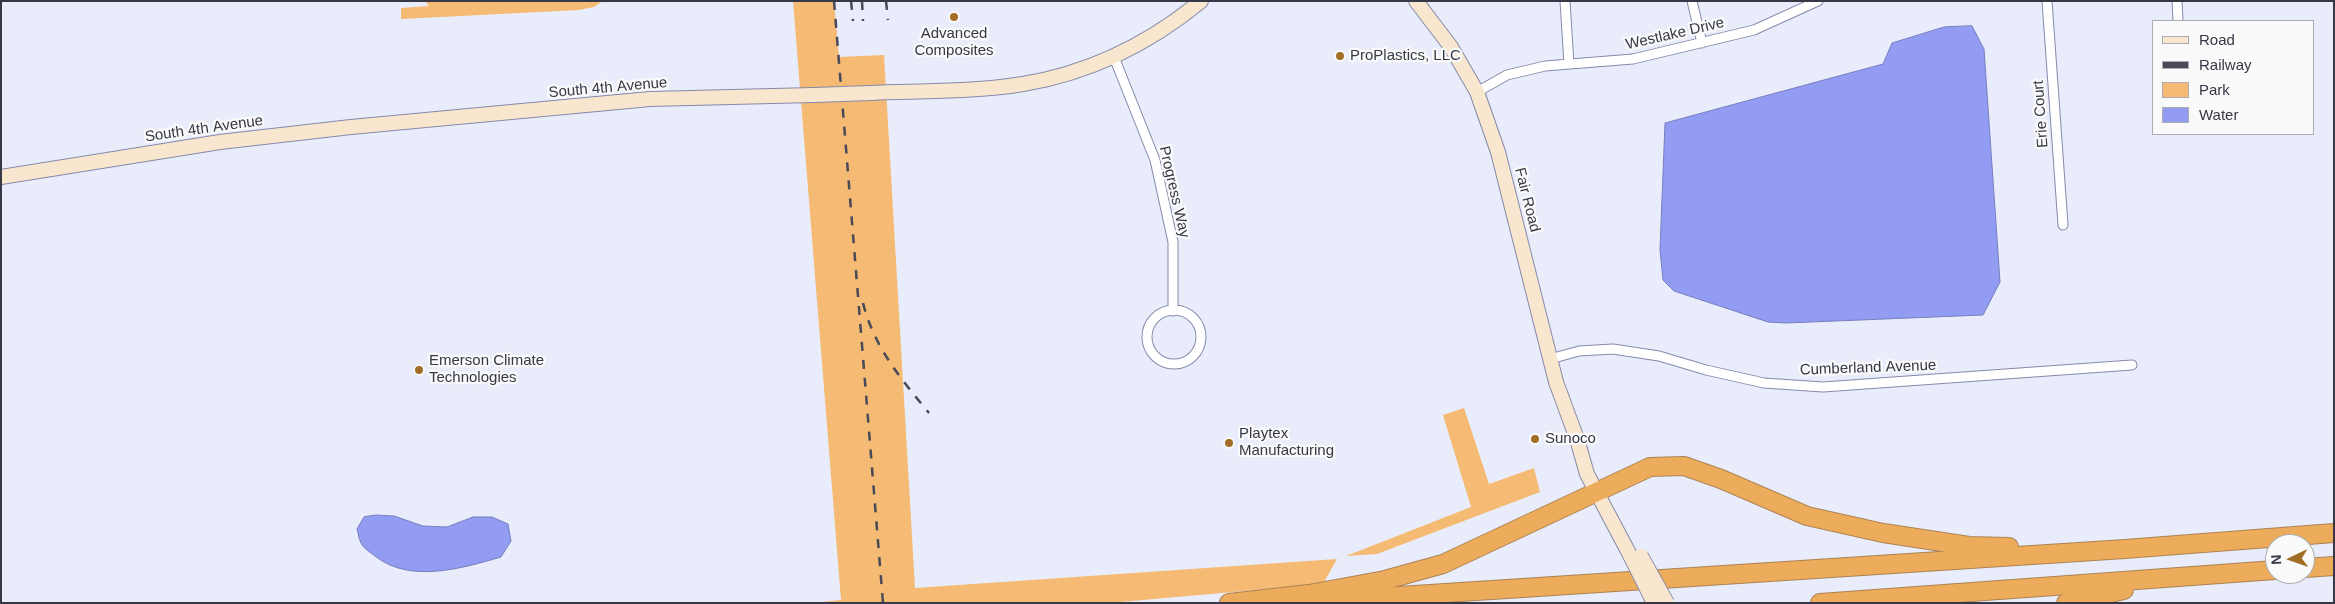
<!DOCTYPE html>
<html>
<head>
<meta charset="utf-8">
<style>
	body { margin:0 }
	#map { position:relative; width:2335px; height:604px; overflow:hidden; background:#e9ecfa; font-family:Helvetica,sans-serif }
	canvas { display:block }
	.frame { position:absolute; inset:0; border:2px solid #363846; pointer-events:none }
	.legend { position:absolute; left:2152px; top:20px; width:162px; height:115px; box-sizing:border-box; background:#fafafa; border:1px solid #acacb2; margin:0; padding:6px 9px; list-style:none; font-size:15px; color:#363846 }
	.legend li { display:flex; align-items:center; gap:10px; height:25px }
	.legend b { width:25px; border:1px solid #acacb2 }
	.north { position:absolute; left:2265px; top:534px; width:50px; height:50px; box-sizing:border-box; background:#fafafa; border:1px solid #acacb2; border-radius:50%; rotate:267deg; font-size:14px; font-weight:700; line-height:20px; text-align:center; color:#363846 }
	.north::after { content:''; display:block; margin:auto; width:18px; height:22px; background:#a26d26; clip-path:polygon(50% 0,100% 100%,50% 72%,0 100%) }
</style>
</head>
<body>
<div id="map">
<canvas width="2335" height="604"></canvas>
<div class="frame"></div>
<ul class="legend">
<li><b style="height:6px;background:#f9e6ce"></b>Road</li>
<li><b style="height:6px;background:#484a58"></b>Railway</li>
<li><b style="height:14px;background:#f5ba73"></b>Park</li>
<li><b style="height:14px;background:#929cf2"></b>Water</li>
</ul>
<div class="north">N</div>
</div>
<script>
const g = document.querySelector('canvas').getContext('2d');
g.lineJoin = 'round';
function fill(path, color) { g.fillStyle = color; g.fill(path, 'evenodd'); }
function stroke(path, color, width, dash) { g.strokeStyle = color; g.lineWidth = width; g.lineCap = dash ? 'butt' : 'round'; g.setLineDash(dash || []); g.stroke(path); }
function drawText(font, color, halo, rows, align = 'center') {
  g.font = font + ' Helvetica,sans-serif'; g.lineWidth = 4.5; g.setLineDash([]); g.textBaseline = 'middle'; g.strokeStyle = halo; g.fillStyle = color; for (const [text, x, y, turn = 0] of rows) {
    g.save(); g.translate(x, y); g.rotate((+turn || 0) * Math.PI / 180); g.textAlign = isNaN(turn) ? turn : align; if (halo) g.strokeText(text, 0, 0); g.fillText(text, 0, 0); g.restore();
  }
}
fill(new Path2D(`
	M425 1H603L594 7 579 10 401 19V8L429 6Z
	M793 1H834L839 57 884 55 915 588 1337 559 1323 584 1109 603H810L841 600Z
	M1464 408 1489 484 1534 468 1540 492 1377 554 1346 556 1471 507 1443 415Z`), '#f5ba73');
const water = new Path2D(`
	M1972 26 1984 49 2000 282 1983 315 1786 323 1768 322 1674 291 1663 280 1660 250 1665 123 1883 64 1892 43 1944 27Z
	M376 515 394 516 423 526 447 527 473 517H492L508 524 511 541 501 557C463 568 410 584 375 556 371 553 363 548 361 543 359 539 358 533 357 529L364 517Z`);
fill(water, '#929cf2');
stroke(water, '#767ebe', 1);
const street = new Path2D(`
	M1565 1 1569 64
	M1692 1 1702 43
	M2047 1 2063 225
	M2177 1 2178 21
	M1114 57 1155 160 1173 242V311
	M1477 92 1507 75 1545 66 1633 59 1754 30 1818 1
	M1147 337a27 27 0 1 1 54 0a27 27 0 1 1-54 0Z
	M1550 359 1579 351 1613 349 1659 356 1706 370 1764 383 1823 387 2132 365`);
const secondary = new Path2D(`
	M1416 1 1451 47 1477 92 1498 152 1556 382 1577 439 1587 474 1631 557
	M871 93C921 91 974 92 1023 84 1089 73 1150 43 1201 1
	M1 177 220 142 351 127 650 99 814 95`);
const highway = new Path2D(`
	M2305 568 2334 566
	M1229 603 1309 594 1385 580 1443 564 1650 467 1684 466 1721 479 1807 516 1883 533 1969 546 2009 547
	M1291 603 2125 549 2334 533
	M1820 603 2275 570
	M2066 603 2124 590`);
stroke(street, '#858aab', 11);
stroke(secondary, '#858aab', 16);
stroke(highway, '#ac8354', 20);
stroke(street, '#fff', 9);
stroke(secondary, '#f9e6ce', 14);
stroke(highway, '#ecac5c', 18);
stroke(new Path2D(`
	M834 1 883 603
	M851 1 853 21
	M862 1 863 21
	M886 1 888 20
	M863 303C874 347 901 379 929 413`), '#484a58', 2.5, [9, 9]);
const secondaryBridge = new Path2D(`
	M814 95 871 93
	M1641 556 1667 603
	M1631 557 1654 603`);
stroke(secondaryBridge, '#858aab', 16, []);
stroke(secondaryBridge, '#f9e6ce', 14);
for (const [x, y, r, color] of [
	[954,17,5,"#a26d26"],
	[1340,56,5,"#a26d26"],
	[419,370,5,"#a26d26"],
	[1535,439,5,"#a26d26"],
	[1229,443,5,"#a26d26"]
]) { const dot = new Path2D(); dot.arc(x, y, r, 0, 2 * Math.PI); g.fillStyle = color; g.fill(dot); stroke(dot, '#fafafa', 2); }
drawText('15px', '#363846', '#fafafa', [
	["Advanced",954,34,"center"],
	["Composites",954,51,"center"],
	["ProPlastics, LLC",1350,56],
	["Emerson Climate",429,361],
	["Technologies",429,378],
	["Playtex",1239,434],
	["Manufacturing",1239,451],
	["Sunoco",1545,439]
], 'left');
drawText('15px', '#363846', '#fafafa', [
	["Westlake Drive",1675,34,-13],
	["South 4th Avenue",608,88,-5],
	["Erie Court",2041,114,-94],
	["South 4th Avenue",204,129,-8],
	["Progress Way",1174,192,77],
	["Fair Road",1527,200,76],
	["Cumberland Avenue",1868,368,-2]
]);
</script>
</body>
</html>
